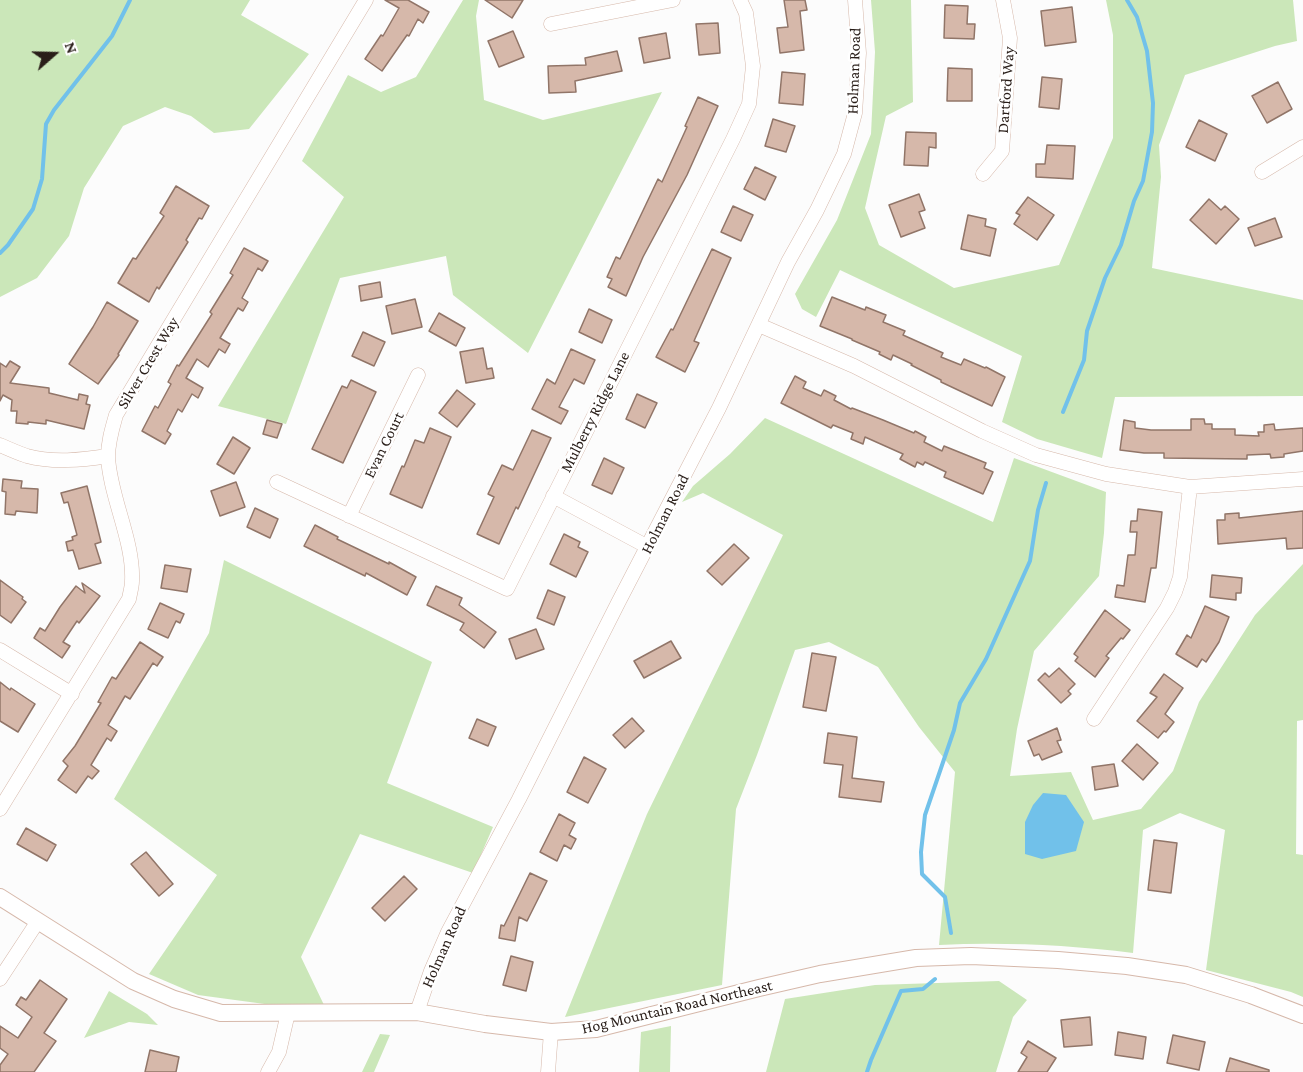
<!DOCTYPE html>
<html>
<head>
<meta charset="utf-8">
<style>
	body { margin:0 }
	#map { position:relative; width:1303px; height:1072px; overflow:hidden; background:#fcfcfc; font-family:"Crimson Pro",serif }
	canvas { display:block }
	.north { position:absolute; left:24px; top:24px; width:60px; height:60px; -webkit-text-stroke:4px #fff; paint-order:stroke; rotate:70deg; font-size:16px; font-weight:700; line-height:24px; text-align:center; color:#291e19 }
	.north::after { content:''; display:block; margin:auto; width:21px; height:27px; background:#291e19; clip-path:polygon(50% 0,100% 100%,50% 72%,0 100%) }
</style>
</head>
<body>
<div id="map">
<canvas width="1303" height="1072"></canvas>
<div class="north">N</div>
</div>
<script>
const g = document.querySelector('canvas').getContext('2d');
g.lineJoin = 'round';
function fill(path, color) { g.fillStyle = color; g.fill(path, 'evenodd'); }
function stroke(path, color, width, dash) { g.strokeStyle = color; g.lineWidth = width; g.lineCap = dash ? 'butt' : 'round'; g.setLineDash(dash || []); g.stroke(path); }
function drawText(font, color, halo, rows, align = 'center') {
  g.font = font + ' "Crimson Pro",serif'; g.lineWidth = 5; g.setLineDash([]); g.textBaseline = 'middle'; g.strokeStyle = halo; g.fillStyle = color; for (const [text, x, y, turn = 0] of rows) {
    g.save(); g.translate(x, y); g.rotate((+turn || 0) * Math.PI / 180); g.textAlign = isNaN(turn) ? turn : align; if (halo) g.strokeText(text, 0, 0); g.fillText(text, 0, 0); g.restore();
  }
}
fill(new Path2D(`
	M0 0H250L241 15 309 54 249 129 214 133 191 116 165 107 123 126 84 188 69 236 37 278 0 297Z
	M463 0H479L476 16 484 100 543 120 662 92 528 353 453 295 446 256 340 278 286 424 218 406 344 197 302 161 348 75 381 92 416 77Z
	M871 0H911L913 102 886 116 865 208 879 245 954 288 1059 265 1113 138V35L1106 0H1293L1297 41 1275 46 1185 75 1159 145 1161 177 1152 268 1303 300V396L1115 397 1102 458 1037 439 1002 422 1022 356 840 270 816 317 802 309 795 294 837 220 871 134 875 52Z
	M765 418 993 522 1014 458 1106 492 1104 533 1099 576 1034 651 1017 729 1010 776 1071 772 1093 820 1141 809 1173 771 1199 702 1255 615 1303 564V720L1297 721 1296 854 1303 855V997L1291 992 1206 970 1225 830 1180 813 1143 830 1133 953C1069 945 1003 942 939 945L955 772 919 727 878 667 829 642 795 650 757 755 736 809 722 985 565 1017 647 814 783 535 703 493 682 502 693 486 730 454Z
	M224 560 432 662 387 783 493 827 473 873 360 834 301 957 324 1005H272L198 995 149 974 217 875 114 799 209 633Z
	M999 981 1027 1000 1013 1017 996 1072H766L785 999 875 985Z
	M109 991 147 1014 158 1025 129 1022 84 1038Z
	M671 1026 670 1072H639L641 1032Z
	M380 1034 390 1035 374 1072H362Z`), '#cbe7b9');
fill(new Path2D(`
	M1043 793 1066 795 1084 822 1076 851 1042 859 1025 854V822L1033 805Z`), '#71c1ea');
stroke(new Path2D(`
	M0 253 8 245 33 209 42 179 46 124 54 110 112 36 130 0
	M1063 412 1084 360 1087 331 1105 278 1121 245 1134 201 1143 181 1152 132 1153 103 1147 51 1137 17 1127 0
	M951 933 945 897 922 874 921 852 925 815 954 730 960 703 986 659 1030 561 1038 510 1046 483
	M867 1072 871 1060 901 991 923 989 935 979`), '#71c1ea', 4);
const building = new Path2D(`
	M385 0H408L429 12 423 23 418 19 409 36 407 35 382 71 365 59 381 35 383 36 399 8Z
	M485 0H523L512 18Z
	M784 0H805L807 10 800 11 804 50 780 53 777 28 788 27Z
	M945 5 968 6 967 24H975L974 39 944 38Z
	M1072 7 1076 42 1045 46 1041 11Z
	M718 23 720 53 699 55 696 24Z
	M513 31 524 57 499 67 488 41Z
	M666 33 670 58 644 63 639 38Z
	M617 51 622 71 575 81 576 92 549 93 548 66 586 65 585 58Z
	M948 68 972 69V101H947Z
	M782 72 805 74 803 105 779 103Z
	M1042 77 1062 79 1059 109 1039 107Z
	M1278 82 1292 109 1267 123 1252 96Z
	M698 97 718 106 687 175 643 257 626 296 608 287 612 279 607 277 616 257 620 259 658 179 662 182 687 127 685 126Z
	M773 119 795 126 786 152 765 146Z
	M1199 120 1227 134 1215 161 1186 147Z
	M906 132 936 133V148L929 147 928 166 904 165Z
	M1047 145 1075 146 1073 179 1036 177V164H1045Z
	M755 167 776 177 765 200 744 189Z
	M176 186 209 206 202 219 199 218 186 240 188 242 159 289 157 287 149 302 118 283 133 258 136 259 164 216 160 213Z
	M919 194 925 210 919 212 925 228 901 237 889 205Z
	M1028 197 1054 215 1037 240 1014 224 1020 215 1016 213Z
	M1209 199 1221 210 1225 206 1239 219 1216 244 1190 220Z
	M733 206 753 215 741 241 721 232Z
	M968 215 986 219 985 226 996 229 990 256 961 249Z
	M1275 218 1282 237 1255 246 1248 228Z
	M244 248 268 261 262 271 258 268 242 298 248 302 243 311 238 308 220 338 230 344 225 353 219 349 208 367 197 359 186 378 203 388 198 398 192 394 182 412 178 409 167 431 171 434 165 444 142 431 155 406 158 408 171 384 168 382 177 365 179 366 212 314 210 312 233 275 230 273Z
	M712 249 731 258 694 341 699 343 685 372 656 357 671 329 673 330Z
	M380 282 382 297 361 301 359 286Z
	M832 297 865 310 866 307 886 315 883 322 905 331 903 335 943 353 941 357 961 365 964 359 985 368 986 367 1005 377 992 406 941 382V380L911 365 912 364 893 355 891 360 879 354 880 352 852 340V339L820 326Z
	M415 299 422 327 392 334 386 306Z
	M107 302 138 321 118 354 119 355 98 384 69 364 93 327Z
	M589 309 612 320 602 343 579 332Z
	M439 313 465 328 456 346 429 331Z
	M363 332 385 342 374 366 352 356Z
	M483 348 487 369 492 368 494 378 466 383 460 352Z
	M571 349 595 360 584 384 574 379 559 407 568 411 561 424 532 409 547 379 555 384Z
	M10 361 20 367 10 383 49 388V393L78 400 79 394 88 396 86 404 90 405 84 429 46 420V424L28 422V424L16 423 17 411H11L12 400 3 395 0 401V363L6 367Z
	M795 376 806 382 803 388 821 396 824 390 836 396 834 400 851 409 852 408 883 420 914 433 915 431 926 437 924 442 942 451 944 446 986 463 984 468 993 472 983 494 944 477 946 472 925 462 923 465 917 462 915 467 900 459 903 454 865 437 863 444 851 439 853 433 833 425 831 428 781 403Z
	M351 380 376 392 343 463 312 449 342 386 347 388Z
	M457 390 475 404 457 427 439 413Z
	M637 394 657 403 645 428 626 419Z
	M1191 419H1204L1205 424H1212V429H1235V435L1259 436 1258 432H1264V425L1274 424 1275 430 1303 428V451L1284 454V457L1271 458 1270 454 1247 455V459L1164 458V453H1144L1120 450 1124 420 1135 422V428L1151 430H1191Z
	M267 420 282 424 277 438 263 434Z
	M430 428 451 437 422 508 390 494 402 466 404 467 415 440 424 443Z
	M532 430 551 438 518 509 516 507 499 544 477 534 494 497 488 494 502 465 513 470Z
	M233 437 250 448 234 474 217 464Z
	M604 458 624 468 612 494 592 485Z
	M3 479 22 481 21 488 38 489 37 513 16 511 15 515 5 514 6 492 2 491Z
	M236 482 245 507 220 516 211 491Z
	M87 486 101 542 95 544 101 563 79 569 73 550 68 551 66 542 73 540 72 537 77 535 68 502 64 503 61 493Z
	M255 508 278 519 270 538 247 527Z
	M1138 509 1162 512 1156 568H1151L1145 602 1115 597 1117 585 1124 586 1128 555H1135L1137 532H1130L1131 521H1137Z
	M1303 511V548L1287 549 1286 538 1218 544 1217 520H1225V514L1239 513V518Z
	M315 525 338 537 337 539 389 564V562L416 577 407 595 366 573 365 576 304 546Z
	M564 534 580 542 578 547 588 552 576 577 550 564Z
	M734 544 749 558 722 585 707 571Z
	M165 565 191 569 187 592 161 588Z
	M1212 575 1242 578 1241 593H1236V600L1210 597Z
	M0 580 23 597 22 599 26 602 11 623 0 615Z
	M82 583 100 596 79 623 77 621 63 642 70 646 62 658 34 638 40 628 45 631 60 607 76 586 85 593Z
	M436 586 462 598 459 605 496 632 484 648 460 630 464 623 427 605Z
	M548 590 565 597 554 625 537 618Z
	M160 603 184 614 180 623 176 621 168 638 148 629Z
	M1205 606 1229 617 1219 642 1206 662 1202 659 1197 667 1176 654 1187 635 1191 638Z
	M1105 610 1130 630 1123 639 1121 638 1106 656 1109 658 1095 677 1075 661 1078 657 1074 654Z
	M536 629 544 649 516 659 509 639Z
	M671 641 681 658 644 678 634 661Z
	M140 642 163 657 157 666 153 663 130 699 125 696 108 725 117 731 111 741 107 738 91 765 99 771 92 779 88 776 76 793 58 780 68 766 63 761 75 746 101 703 98 702 112 677 116 679Z
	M812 653 836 657 826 711 803 707Z
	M1059 668 1075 684 1068 691 1071 694 1061 703 1038 680 1045 673 1049 677Z
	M1164 674 1183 688 1165 714 1174 722 1166 732 1164 731 1158 738 1137 721 1157 697 1150 693Z
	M0 682 10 690 11 688 35 704 18 732 0 721Z
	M632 718 644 731 625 748 613 735Z
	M477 719 496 727 488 746 469 738Z
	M1057 728 1061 740 1057 741 1062 752 1042 760 1039 754 1034 756 1028 741Z
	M828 733 857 737 852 778 884 782 881 802 839 797 843 765 824 763Z
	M1137 744 1158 763 1143 780 1122 761Z
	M584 757 606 769 588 803 567 792Z
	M1114 764 1118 786 1095 790 1092 767Z
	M559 814 575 823 569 835 576 839 571 849 564 845 557 861 540 852Z
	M26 828 56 845 47 861 17 844Z
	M1154 840 1177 843 1171 893 1148 890Z
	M146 852 173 884 159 896 131 864Z
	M530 873 547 881 527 921 519 917 515 941 499 938 501 925 504 926Z
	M404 876 417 889 385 921 372 908Z
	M511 956 533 962 526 991 503 985Z
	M40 980 67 999 44 1033 56 1041 34 1072H0V1065L8 1054 0 1048V1026L18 1038 32 1017 16 1005 21 997 26 1000Z
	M1090 1017 1092 1045 1064 1047 1061 1020Z
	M1118 1032 1146 1037 1143 1059 1115 1055Z
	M1173 1035 1205 1042 1199 1070 1167 1063Z
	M1028 1041 1056 1058 1047 1072H1018L1027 1057 1021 1053Z
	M150 1050 179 1057 176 1072H145Z
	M1230 1058 1269 1070V1072H1226Z`);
fill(building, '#d6b8aa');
stroke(building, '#917568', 1.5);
const minor = new Path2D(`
	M551 24 673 0
	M1262 172 1303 147
	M983 174 1002 151 1010 38 1003 0
	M759 325 854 366 982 431 1036 455 1106 474 1190 487 1303 479
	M0 445C9 449 18 453 27 456 53 463 82 460 108 456
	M277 482 507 589 733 139 749 104 753 66 746 13 740 0
	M553 496 648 547
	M349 516 418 375
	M0 650 72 694
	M1094 719 1167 608 1175 592 1180 577 1190 487
	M0 809 129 599C130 593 132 587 132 581 134 541 110 497 108 457 108 442 112 429 116 415L366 0
	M0 979 38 921
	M417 1012 431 971 448 932 519 799 618 603 719 408 788 262 817 210 844 154 855 113 859 53 855 0
	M268 1072 279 1052 288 1013
	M548 1072 551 1032`);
const tertiary = new Path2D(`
	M0 897 133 981 174 999 221 1013 417 1012 485 1024 551 1032 596 1029 759 988 820 974 916 958 971 956 1058 960 1127 966 1186 975 1251 995 1303 1015`);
stroke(minor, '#d6b8aa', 15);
stroke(tertiary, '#d6b8aa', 18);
stroke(minor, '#fff', 14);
stroke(tertiary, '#fff', 16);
drawText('16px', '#291e19', '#fff', [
	["Holman Road",854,71,-88],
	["Dartford Way",1006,90,-86],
	["Silver Crest Way",148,363,-59],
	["Mulberry Ridge Lane",595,412,-63],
	["Evan Court",384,445,-64],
	["Holman Road",665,514,-63],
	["Holman Road",444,947,-66],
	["Hog Mountain Road Northeast",677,1007,-13]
]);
</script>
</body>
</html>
